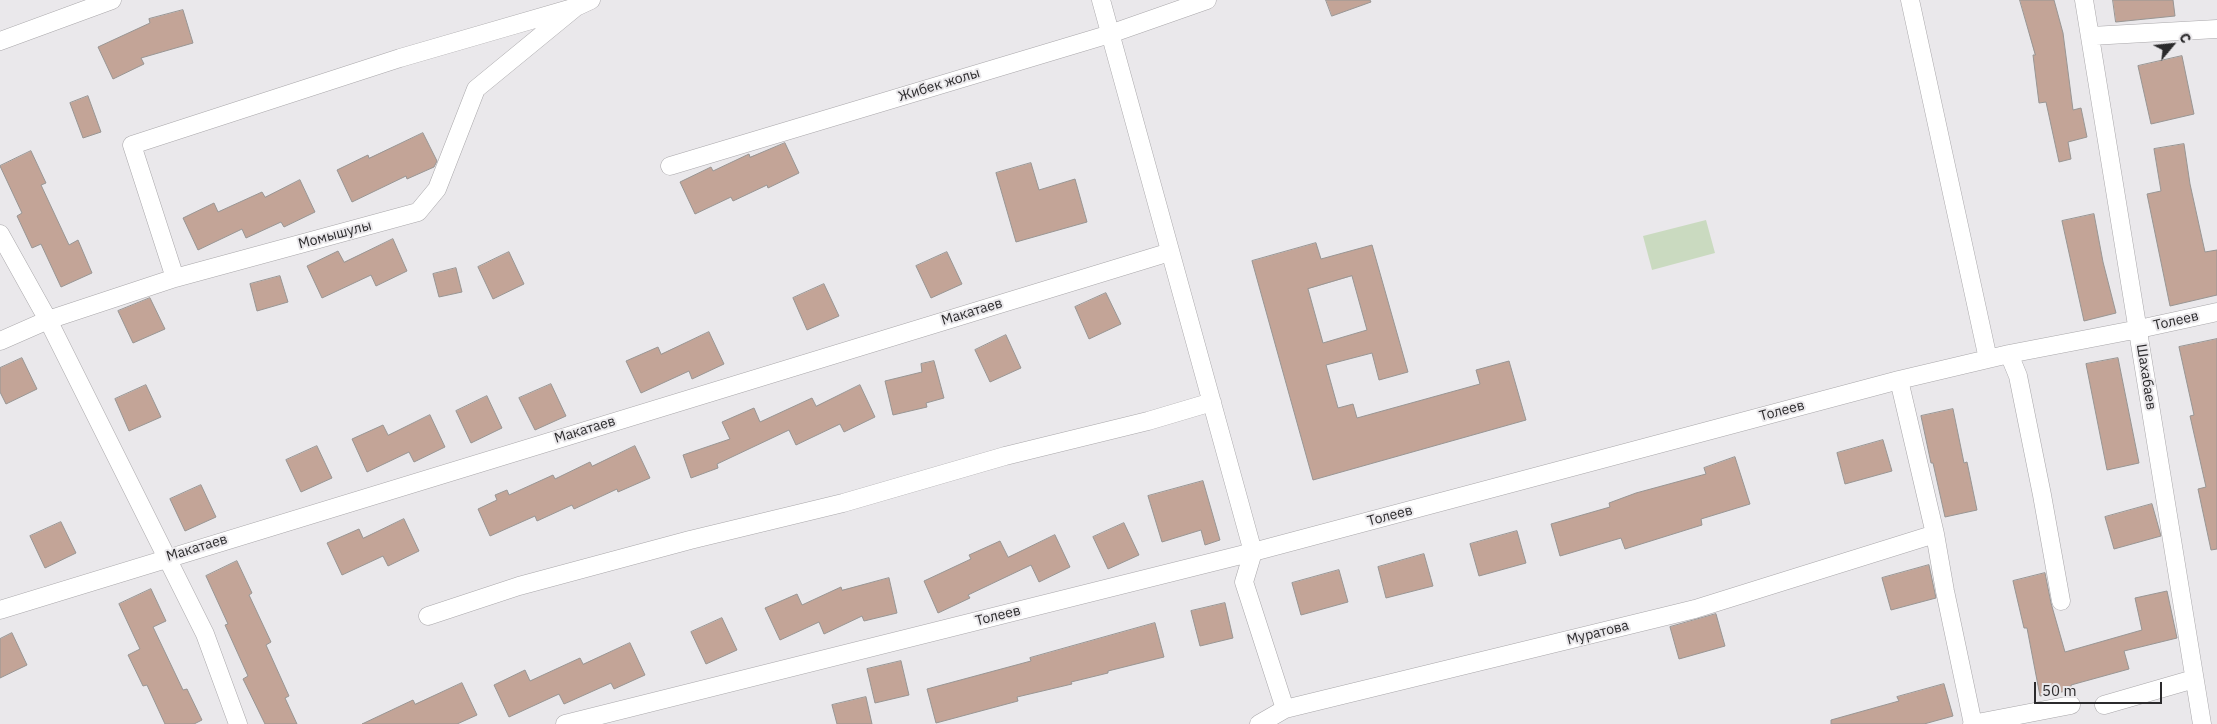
<!DOCTYPE html>
<html>
<head>
<meta charset="utf-8">
<style>
	body { margin:0 }
	#map { position:relative; width:2217px; height:724px; overflow:hidden; background:#eae8eb; font-family:"IBM Plex Sans",sans-serif }
	canvas { display:block }
	.north { position:absolute; left:2147px; top:20px; width:50px; height:50px; -webkit-text-stroke:4px #eae8eb; paint-order:stroke; rotate:62deg; font-size:14px; font-weight:700; line-height:20px; text-align:center; color:#2b2a2c }
	.north::after { content:''; display:block; margin:auto; width:18px; height:22px; background:#2b2a2c; clip-path:polygon(50% 0,100% 100%,50% 72%,0 100%) }
	.scale { position:absolute; left:2034px; top:682px; width:128px; height:22px; box-sizing:border-box; border:2px solid #2b2a2c; border-top:0; padding-left:6px; font-size:15px; line-height:18px; white-space:nowrap; color:#2b2a2c; -webkit-text-stroke:4px #eae8eb; paint-order:stroke }
</style>
</head>
<body>
<div id="map">
<canvas width="2217" height="724"></canvas>
<div class="north">С</div>
<div class="scale">50 m</div>
</div>
<script>
const g = document.querySelector('canvas').getContext('2d');
g.lineJoin = 'round';
function fill(path, color) { g.fillStyle = color; g.fill(path, 'evenodd'); }
function stroke(path, color, width, dash) { g.strokeStyle = color; g.lineWidth = width; g.lineCap = dash ? 'butt' : 'round'; g.setLineDash(dash || []); g.stroke(path); }
function drawText(font, color, halo, rows, align = 'center') {
  g.font = font + ' "IBM Plex Sans",sans-serif'; g.lineWidth = 4; g.setLineDash([]); g.textBaseline = 'middle'; g.strokeStyle = halo; g.fillStyle = color; for (const [text, x, y, turn = 0] of rows) {
    g.save(); g.translate(x, y); g.rotate((+turn || 0) * Math.PI / 180); g.textAlign = isNaN(turn) ? turn : align; if (halo) g.strokeText(text, 0, 0); g.fillText(text, 0, 0); g.restore();
  }
}
fill(new Path2D(`
	M1706 220 1715 253 1652 270 1643 236Z`), '#cadac0');
const building = new Path2D(`
	M1326 0H1370L1371 2 1332 16Z
	M2020 0H2054L2063 33 2073 110 2081 108 2087 137 2068 142 2071 159 2059 162 2046 102 2039 103 2033 55H2035Z
	M2113 0H2173L2175 16 2116 22Z
	M183 10 193 43 141 58 144 64 113 79 98 47 150 23 149 19Z
	M2182 56 2194 114 2151 124 2138 66Z
	M88 96 101 132 83 138 70 103Z
	M423 133 437 161 434 167 407 179 406 176 352 202 337 170 368 155 369 158Z
	M785 143 799 173 768 188 767 185 733 201 731 197 695 214 680 182 711 167 713 171 749 154 750 157Z
	M2184 144 2190 184 2205 252 2217 250V295L2170 306 2147 194 2161 191 2154 149Z
	M31 151 46 183 41 185 69 245 78 240 92 273 61 287 41 244 32 248 17 216 22 213 0 166Z
	M1031 163 1039 190 1075 179 1087 222 1016 242 996 173Z
	M300 180 315 212 284 227 281 222 246 238 242 229 198 250 183 218 214 203 218 212 262 192 265 197Z
	M2094 214 2103 262 2116 313 2084 321 2062 221Z
	M393 239 407 271 376 286 371 275 322 298 307 266 338 251 344 262Z
	M1316 243 1321 259 1372 245 1408 372 1379 380 1372 353 1326 365 1338 408 1353 404 1357 418 1480 384 1476 370 1509 361 1526 420 1313 480 1252 261ZM1352 276 1367 330 1323 343 1308 289Z
	M509 252 524 284 493 299 478 267Z
	M947 252 962 284 931 298 916 266Z
	M456 268 462 292 439 297 433 274Z
	M280 276 288 302 257 311 250 284Z
	M824 284 839 316 807 330 793 298Z
	M1106 293 1121 324 1089 339 1075 307Z
	M150 298 165 329 133 343 118 311Z
	M709 332 724 364 692 379 689 371 641 393 626 361 658 347 661 354Z
	M1006 335 1021 368 990 382 975 350Z
	M2217 339V549L2211 550 2198 489 2206 487 2190 416 2194 415 2179 347Z
	M22 358 37 389 6 404 0 392V368Z
	M2118 358 2139 463 2107 470 2086 364Z
	M934 361 944 398 926 403 927 407 893 415 885 381 922 372 921 364Z
	M551 384 566 416 535 430 519 398Z
	M146 385 161 417 129 431 115 399Z
	M860 385 875 417 844 432 840 424 796 445 789 430 717 464 718 468 691 478 683 455 730 439 722 422 754 408 760 422 812 398 816 406Z
	M487 396 502 428 471 443 456 411Z
	M1953 409 1964 463 1967 462 1977 510 1945 517 1933 463H1931L1921 416Z
	M430 415 445 447 414 462 409 452 367 472 352 439 383 425 388 435Z
	M1883 440 1892 471 1845 484 1837 453Z
	M317 446 332 478 301 492 286 460Z
	M635 446 650 478 618 492 617 489 574 509 572 505 537 521 535 516 490 536 478 509 497 500 495 495 507 490 509 495 553 475 555 479 590 462 592 466Z
	M1735 457 1750 504 1701 519 1702 525 1625 549 1621 538 1560 556 1551 524 1610 507 1609 503 1636 493 1706 474 1704 468Z
	M1203 481 1220 540 1205 545 1201 530 1162 542 1148 496Z
	M201 485 216 517 185 531 170 499Z
	M2152 504 2161 536 2114 549 2105 517Z
	M404 519 419 551 388 566 383 556 342 575 327 543 359 529 363 538Z
	M61 522 76 553 45 568 30 536Z
	M1124 523 1139 555 1108 569 1093 537Z
	M1517 531 1526 563 1479 576 1470 544Z
	M1055 535 1070 567 1039 582 1031 565 968 595 970 598 938 613 924 581 971 559 969 555 1000 541 1008 557Z
	M1424 554 1433 586 1386 598 1378 567Z
	M237 561 252 593 249 595 271 642 266 645 289 696 285 698 297 724H265L243 679 248 676 225 625 228 624 206 576Z
	M1929 565 1936 598 1891 610 1882 578Z
	M1339 570 1348 602 1301 615 1292 583Z
	M2045 573 2051 603 2065 652 2142 630 2135 598 2167 591 2177 638 2124 651 2129 669 2071 685 2072 690 2040 696 2027 628H2024L2013 581Z
	M889 578 897 613 864 621 862 616 824 634 819 622 780 640 765 608 797 594 802 605 841 587 842 590Z
	M151 589 166 621 153 627 183 690 187 689 202 720 194 724H165L147 685 143 686 128 655 140 649 119 604Z
	M1225 603 1233 638 1200 646 1191 611Z
	M1716 614 1725 646 1679 659 1670 627Z
	M722 618 737 650 706 664 691 632Z
	M1155 623 1164 657 1108 671V673L1071 682 1072 684 1017 697 1018 701 936 723 927 689 1031 661 1030 658Z
	M12 633 27 665 0 678V639Z
	M630 643 645 675 614 689 611 683 564 704 559 694 509 717 494 685 525 670 530 681 580 658 583 664Z
	M901 661 909 695 875 703 867 669Z
	M462 683 477 715 457 724H362L413 700 415 704Z
	M1944 684 1953 716 1924 724H1831V720L1899 701 1897 697Z
	M866 697 872 724H837L832 705Z`);
fill(building, '#c3a497');
stroke(building, '#989593', 1);
const minor = new Path2D(`
	M1101 0 1253 552 1244 582 1285 709
	M1910 0 1988 359
	M2084 0 2202 724
	M2091 36 2217 29
	M0 41 112 0
	M670 166 1110 34 1207 0
	M0 234 48 320 205 634 238 724
	M175 278 132 145 400 58 576 7 591 0
	M0 341 48 320 175 278 418 212 437 189 476 89 576 7
	M2009 354 2018 376 2042 495 2061 601
	M1899 380 1935 534 1945 591 1973 724
	M0 610 1170 252
	M428 616 519 586 690 540 843 503 1005 456 1148 421 1212 402
	M2104 705 2194 679
	M565 724 1253 552 1899 380 2009 354 2139 329 2217 312
	M1259 724 1285 709 1695 609 1935 534
	M1972 724 2071 705`);
stroke(minor, '#a9a7aa', 19);
stroke(minor, '#fff', 18);
drawText('14px', '#2b2a2c', '#eae8eb', [
	["Жибек жолы",939,85,-17],
	["Момышулы",335,235,-15],
	["Макатаев",972,312,-17],
	["Толеев",2176,321,-13],
	["Шахабаев",2146,377,81],
	["Толеев",1782,411,-15],
	["Макатаев",585,430,-17],
	["Толеев",1390,516,-15],
	["Макатаев",197,548,-17],
	["Толеев",998,616,-14],
	["Муратова",1598,633,-14]
]);
</script>
</body>
</html>
